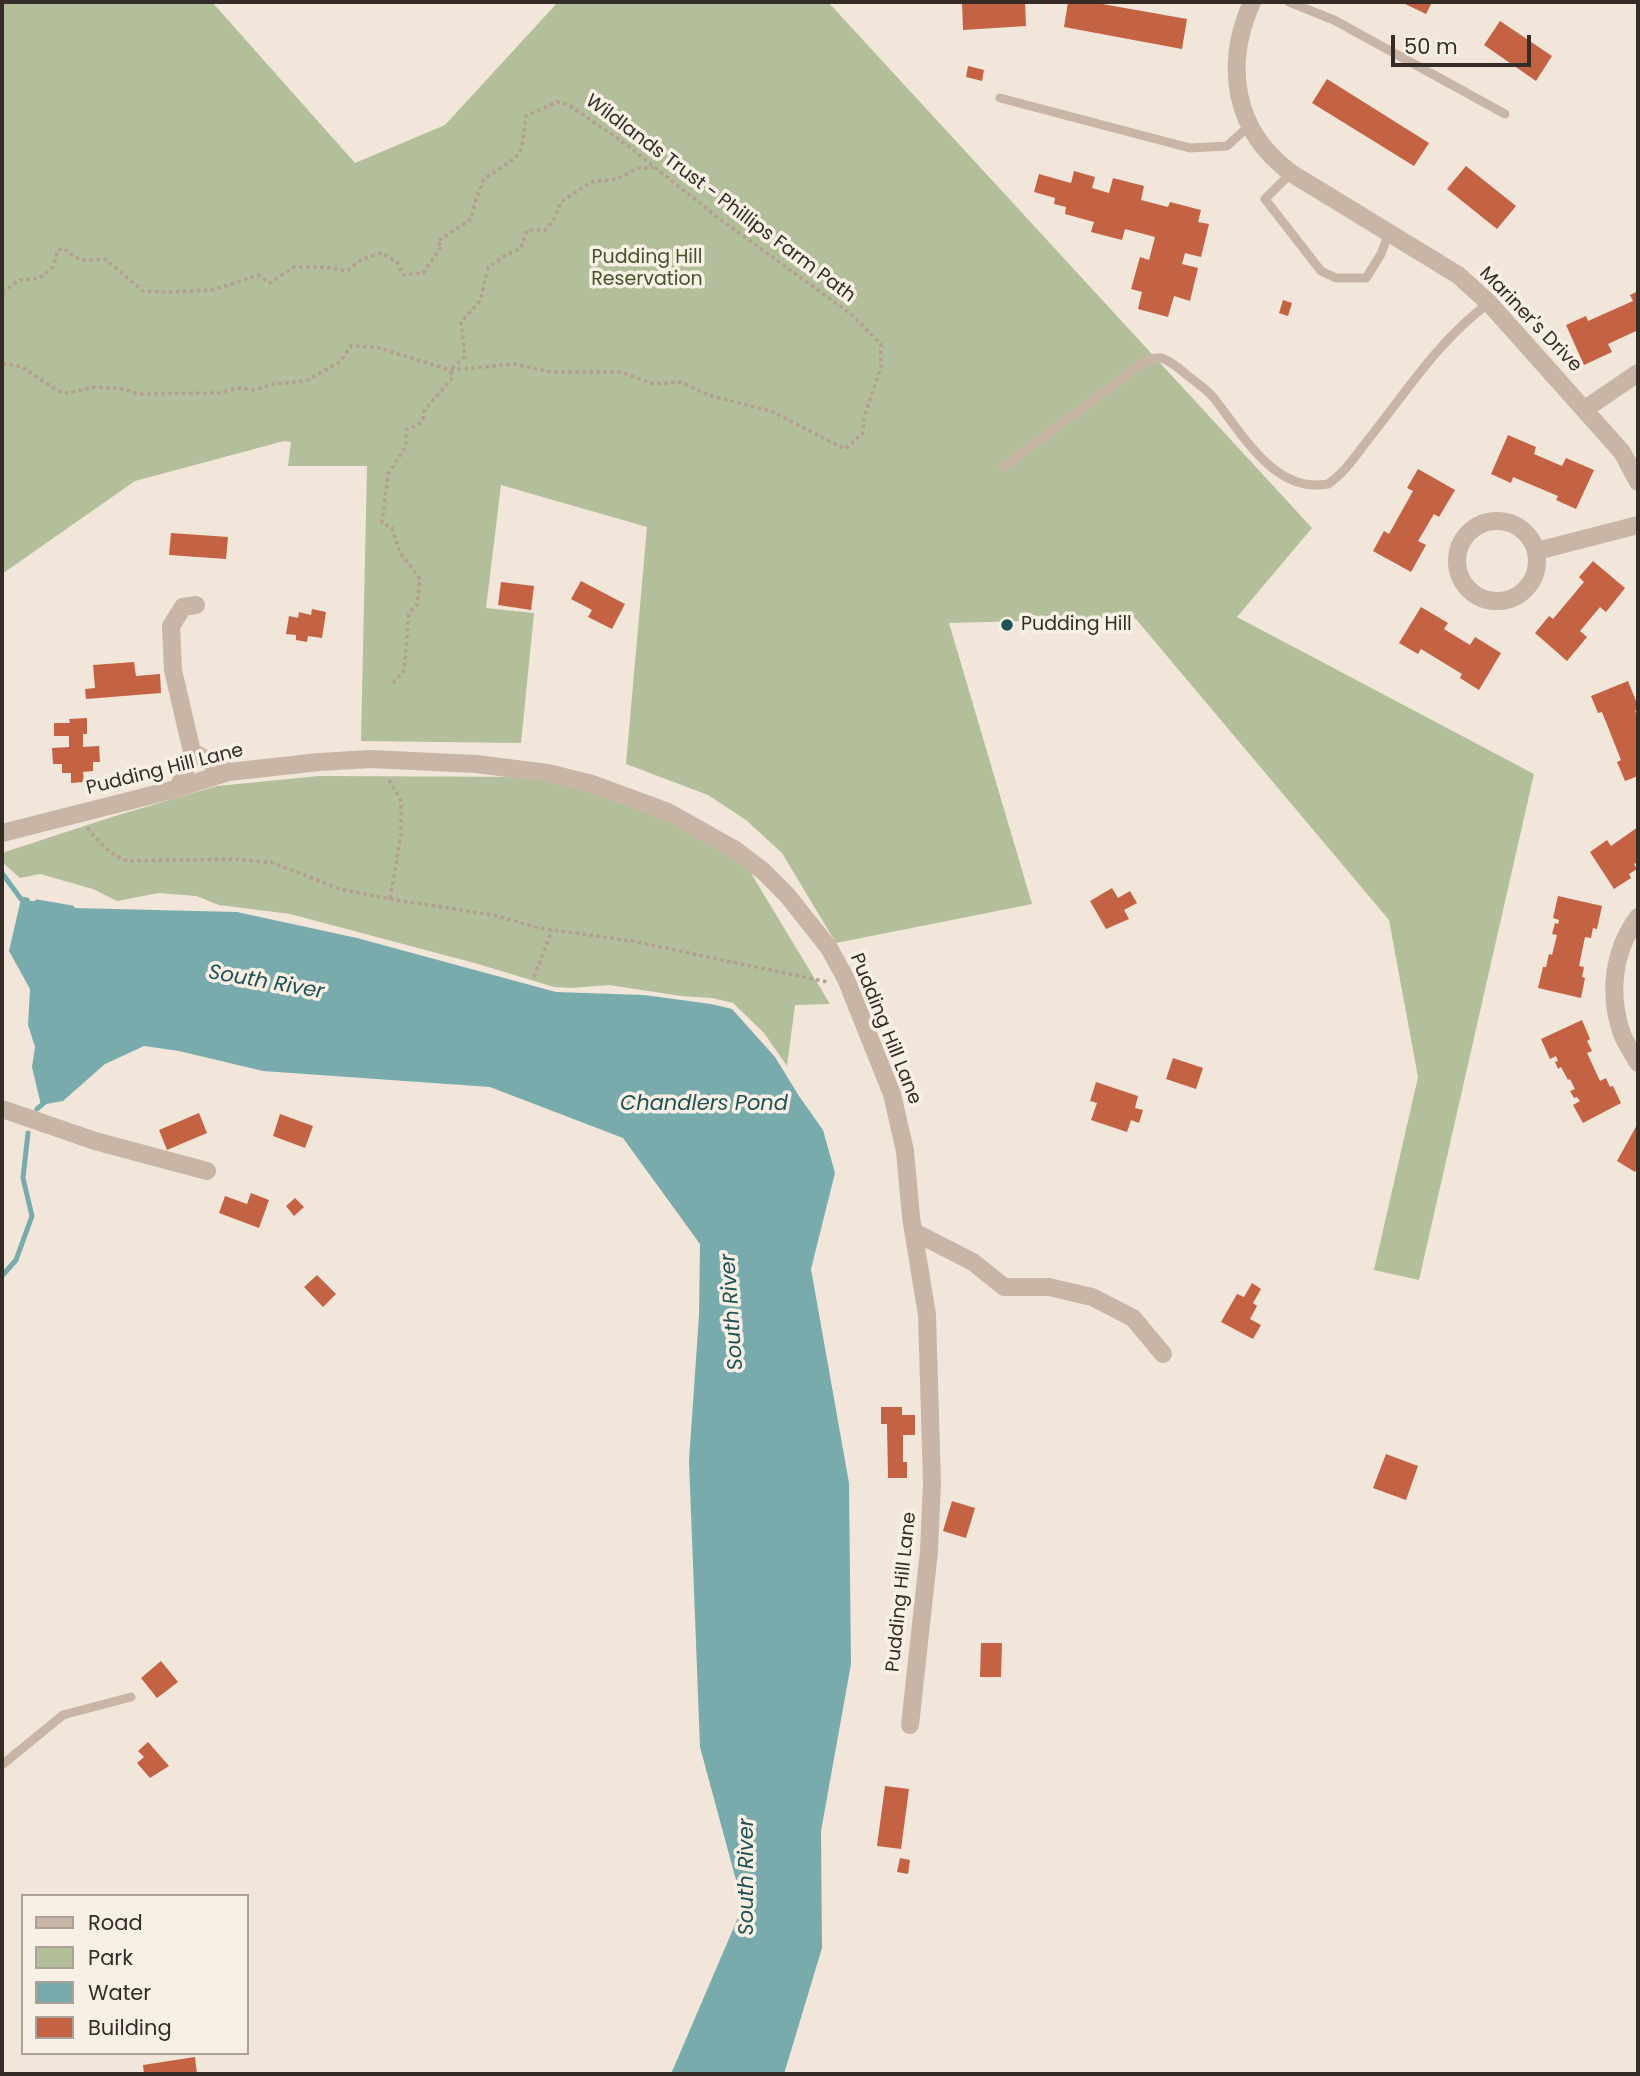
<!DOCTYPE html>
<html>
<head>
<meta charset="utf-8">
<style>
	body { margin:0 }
	#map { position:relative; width:1640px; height:2076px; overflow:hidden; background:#f1e6d9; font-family:Poppins,sans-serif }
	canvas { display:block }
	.frame { position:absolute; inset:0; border:4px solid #352b27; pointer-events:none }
	.legend { position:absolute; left:21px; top:1894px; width:228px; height:161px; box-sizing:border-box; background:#f9f0e5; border:2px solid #aba199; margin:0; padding:9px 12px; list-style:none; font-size:21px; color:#352b27 }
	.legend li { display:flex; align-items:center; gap:14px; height:35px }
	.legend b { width:35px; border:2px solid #aba199 }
	.scale { position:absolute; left:1391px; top:35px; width:140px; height:32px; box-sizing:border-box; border:4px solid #352b27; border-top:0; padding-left:9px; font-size:21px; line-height:24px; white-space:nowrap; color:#352b27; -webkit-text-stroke:5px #f9f0e5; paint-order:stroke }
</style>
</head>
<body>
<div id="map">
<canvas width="1640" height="2076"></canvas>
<div class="frame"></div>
<ul class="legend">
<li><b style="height:9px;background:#c9b5a5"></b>Road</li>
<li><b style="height:19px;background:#b3bf9a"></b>Park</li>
<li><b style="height:19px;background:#79abad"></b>Water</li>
<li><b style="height:19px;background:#c46244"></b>Building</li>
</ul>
<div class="scale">50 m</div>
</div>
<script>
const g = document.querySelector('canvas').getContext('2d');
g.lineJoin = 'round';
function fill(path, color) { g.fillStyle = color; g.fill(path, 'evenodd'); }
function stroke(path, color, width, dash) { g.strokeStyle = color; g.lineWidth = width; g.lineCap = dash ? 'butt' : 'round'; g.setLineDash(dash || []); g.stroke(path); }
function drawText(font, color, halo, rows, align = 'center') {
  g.font = font + ' Poppins,sans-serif'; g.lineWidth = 7; g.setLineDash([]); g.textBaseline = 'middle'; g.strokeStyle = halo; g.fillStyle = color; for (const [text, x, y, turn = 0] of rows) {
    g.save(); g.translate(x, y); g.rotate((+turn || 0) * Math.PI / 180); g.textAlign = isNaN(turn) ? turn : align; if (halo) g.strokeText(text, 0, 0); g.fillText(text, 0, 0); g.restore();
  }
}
fill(new Path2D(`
	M2 2H212L355 163 445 125 558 2H828L1312 528 1237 617 1534 774 1419 1280 1374 1270 1418 1077 1389 920 1135 618 949 623 1032 904 836 943 782 853 746 820 708 795 626 764 647 527 501 485 486 608 534 613 521 743 361 741 367 466H288L291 442 284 441 135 481 2 574Z
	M319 776 534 777 608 792 685 826 746 865 830 1004 795 1005 787 1066 764 1033 733 1003 712 998 681 996 609 985 572 988 554 987 478 964 290 914 219 905 196 896 159 893 117 901 93 889 40 874 20 878 2 862V853L115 816 217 786Z`), '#b3bf9a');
fill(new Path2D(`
	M21 899 73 908 237 912 357 938 556 992 644 995 711 1004 732 1009 775 1057 799 1096 823 1130 835 1173 811 1269 849 1483 851 1664 821 1831 822 1948 784 2074H671L743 1906 700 1747 689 1461 699 1315 700 1244 623 1138 490 1087 263 1071 179 1051 144 1046 105 1064 63 1101 41 1105 32 1067 35 1047 28 1025 30 989 9 951Z`), '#79abad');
stroke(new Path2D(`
	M2 873 21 899 27 900
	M37 902 72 908
	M37 1109 46 1101
	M2 1276 16 1260 32 1216 23 1178 28 1133`), '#79abad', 5);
fill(new Path2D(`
	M962 2H1025L1026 26 963 30Z
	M1068 2H1091L1187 19 1182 49 1064 27Z
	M1401 2H1432L1426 14Z
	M1500 21 1552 56 1536 81 1484 45Z
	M968 66 984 70 982 81 966 77Z
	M1327 79 1429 143 1414 166 1312 103Z
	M1466 166 1516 206 1497 229 1447 189Z
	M1074 171 1095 177 1092 188 1109 193 1113 178 1144 186 1141 200 1168 207 1170 202 1201 210 1198 222 1209 224 1201 257 1185 253 1182 264 1198 268 1190 301 1174 296 1168 317 1138 309 1142 292 1131 289 1140 257 1149 260 1155 237 1125 229 1122 240 1091 232 1094 222 1065 214 1066 207 1054 204 1055 198 1034 192 1039 174 1071 183Z
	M1638 291V336L1636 331 1608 344 1612 352 1584 365 1566 325 1586 316 1588 321 1633 301 1630 295Z
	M1283 300 1292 303 1288 316 1279 313Z
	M1508 435 1536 447 1534 454 1562 466 1566 458 1594 470 1576 509 1556 500 1558 496 1513 477 1511 483 1491 474Z
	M1418 469 1455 490 1439 517 1434 514 1418 541 1426 545 1411 572 1373 551 1384 531 1389 534 1413 491 1407 488Z
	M171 533 228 537 226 559 169 555Z
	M1593 561 1625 588 1606 612 1600 607 1580 631 1587 637 1567 661 1535 633 1549 616 1553 619 1584 582 1579 577Z
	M581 581 625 604 612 629 588 617 592 610 571 599Z
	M501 582 534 586 531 610 498 605Z
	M1421 607 1448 623 1444 629 1470 645 1475 637 1501 653 1479 690 1460 678 1462 674 1421 649 1418 654 1399 643Z
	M312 609 326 612 322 638 308 636 307 642 296 640V635L286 634 289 616 298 618 299 612 311 615Z
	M134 662 136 676 160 674 161 693 86 699 85 689 95 688 93 665Z
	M1628 681 1638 706V709L1635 711 1638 718V776L1625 781 1617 762 1621 760 1602 712 1598 713 1591 696Z
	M87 718V734H83V747L99 746 100 762H93V771L83 772 84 782 71 783V773H62V764H53L52 748 69 747V736H54V723H70L69 719Z
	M1638 827V862L1634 864 1637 869 1629 874 1631 878 1614 889 1590 852 1607 840 1611 846Z
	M1112 888 1118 898 1130 891 1137 903 1124 910 1129 919 1106 929 1090 901Z
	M1558 896 1602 906 1597 929 1593 928 1591 938 1585 937 1579 966 1584 967 1582 977 1585 978 1581 998 1538 988 1543 967H1546L1549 954 1552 955 1557 935 1552 934 1555 923 1558 924 1559 920 1553 918Z
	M1582 1020 1590 1039 1587 1041 1592 1051 1587 1053 1600 1081 1606 1078 1610 1087 1613 1086 1621 1103 1583 1123 1573 1105 1580 1101 1577 1097 1574 1098 1570 1091 1575 1089 1570 1079 1568 1080 1561 1067 1558 1069 1555 1062 1558 1061 1556 1056 1550 1059 1541 1039Z
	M1173 1058 1203 1068 1196 1089 1166 1079Z
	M1096 1082 1138 1096 1135 1108 1143 1110 1139 1123 1131 1120 1127 1132 1091 1120 1097 1103 1090 1101Z
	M199 1113 207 1133 167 1150 159 1130Z
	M280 1114 313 1126 305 1148 273 1136Z
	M1638 1123V1166L1635 1172 1617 1161Z
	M251 1193 269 1200 259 1228 219 1213 225 1196 247 1204Z
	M295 1198 304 1207 294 1216 286 1206Z
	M317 1275 336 1294 323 1307 304 1287Z
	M1252 1283 1261 1289 1253 1303 1257 1306 1250 1319 1261 1325 1253 1339 1221 1322 1237 1294 1244 1297Z
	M881 1407H902V1415H915V1435H903V1462H907V1478H888L887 1424H881Z
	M1386 1454 1418 1466 1406 1500 1373 1488Z
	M952 1501 975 1508 966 1538 943 1531Z
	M981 1643H1002L1001 1677H980Z
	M161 1661 178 1682 157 1698 141 1678Z
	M148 1742 169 1766 150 1778 137 1763 144 1757 138 1751Z
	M885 1786 909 1789 901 1849 877 1846Z
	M900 1858 910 1860 908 1874 897 1872Z
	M195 2057 197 2074H144L143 2065Z`), '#c46244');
stroke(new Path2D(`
	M2 292 20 280 40 278 53 267 58 250 64 248C78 263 86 260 105 259L143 291 169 292 213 290 258 275 270 283 294 267H325L347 271 361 260 381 253 397 262 403 275 423 273 442 246 437 242 471 219 475 202 484 179 514 159 522 148 526 116 557 102 569 105 627 145 717 217 851 314 881 344V368L864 417 863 433 845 449 771 411 708 395 681 382 654 384 620 372H552L514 364 450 370 376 347 351 346 340 362 305 381 273 384 255 390 237 388 218 393 138 394 124 389 94 387 69 393 58 391 22 367 2 363
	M452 368 465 357 461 322 480 301 488 268 506 255 521 248 527 230H545L554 219 561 202 591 182 617 179 638 168H653
	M393 683 404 671 409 613 417 605 420 579 399 551 392 528 382 523 388 474 406 446V430L418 425 423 419 424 411 453 377 450 370
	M87 828C99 841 110 856 128 861L236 859 273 863 340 889 390 899 401 834V801L388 778
	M390 899 493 915 539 928 632 941 828 982
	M534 977 552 930`), '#b49f90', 3.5, [3.5, 3.5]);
stroke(new Path2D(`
	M1289 2 1334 20 1505 114
	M1000 98 1190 148 1227 146 1249 126
	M1291 173 1265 199 1321 271 1336 278H1366L1381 254 1389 233
	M1003 467 1136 368C1142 363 1152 357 1161 358 1170 360 1181 370 1188 376 1196 382 1206 389 1213 397 1242 433 1274 494 1328 484 1346 472 1358 452 1371 436 1408 389 1441 338 1489 303
	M2 1765 63 1715 131 1697`), '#c9b5a5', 9);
stroke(new Path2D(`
	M1252 2C1224 65 1233 130 1291 173L1458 275 1489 303 1622 452 1638 482
	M1585 409 1638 373
	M1457 561a40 40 0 1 1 80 0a40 40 0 1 1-80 0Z
	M1537 551 1638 525
	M192 752 229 772
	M179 787 192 752 173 670 171 626 183 607 196 605
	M2 833 172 790 229 772 319 762 371 759 476 764 548 773 592 784 668 812 734 849 763 871 787 895 829 948 846 979 892 1094 905 1151 911 1217 927 1315 932 1483 929 1551 910 1725
	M1638 917C1613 951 1608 994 1622 1034 1626 1044 1633 1054 1638 1063
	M2 1109 95 1141 207 1171
	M914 1232 973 1262 1004 1287H1049L1092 1297 1133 1318 1163 1354`), '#c9b5a5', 18);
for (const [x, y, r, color] of [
	[1007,625,7,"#1d5255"]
]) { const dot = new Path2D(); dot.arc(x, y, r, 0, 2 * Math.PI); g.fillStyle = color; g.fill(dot); stroke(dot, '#f9f0e5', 2.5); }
drawText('19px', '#352b27', '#f9f0e5', [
	["Wildlands Trust - Phillips Farm Path",720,199,37],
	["Mariner's Drive",1530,320,46],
	["Pudding Hill Lane",165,770,-14],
	["Pudding Hill Lane",885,1029,68],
	["Pudding Hill Lane",902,1592,-84]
]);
drawText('19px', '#44522b', '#f9f0e5', [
	["Pudding Hill",647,258],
	["Reservation",647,280]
]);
drawText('19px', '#352b27', '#f9f0e5', [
	["Pudding Hill",1021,625]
], 'left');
drawText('italic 21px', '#1d5255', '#f9f0e5', [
	["South River",266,983,10],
	["Chandlers Pond",704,1105],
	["South River",733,1312,-94],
	["South River",748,1877,-90]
]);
</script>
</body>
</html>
